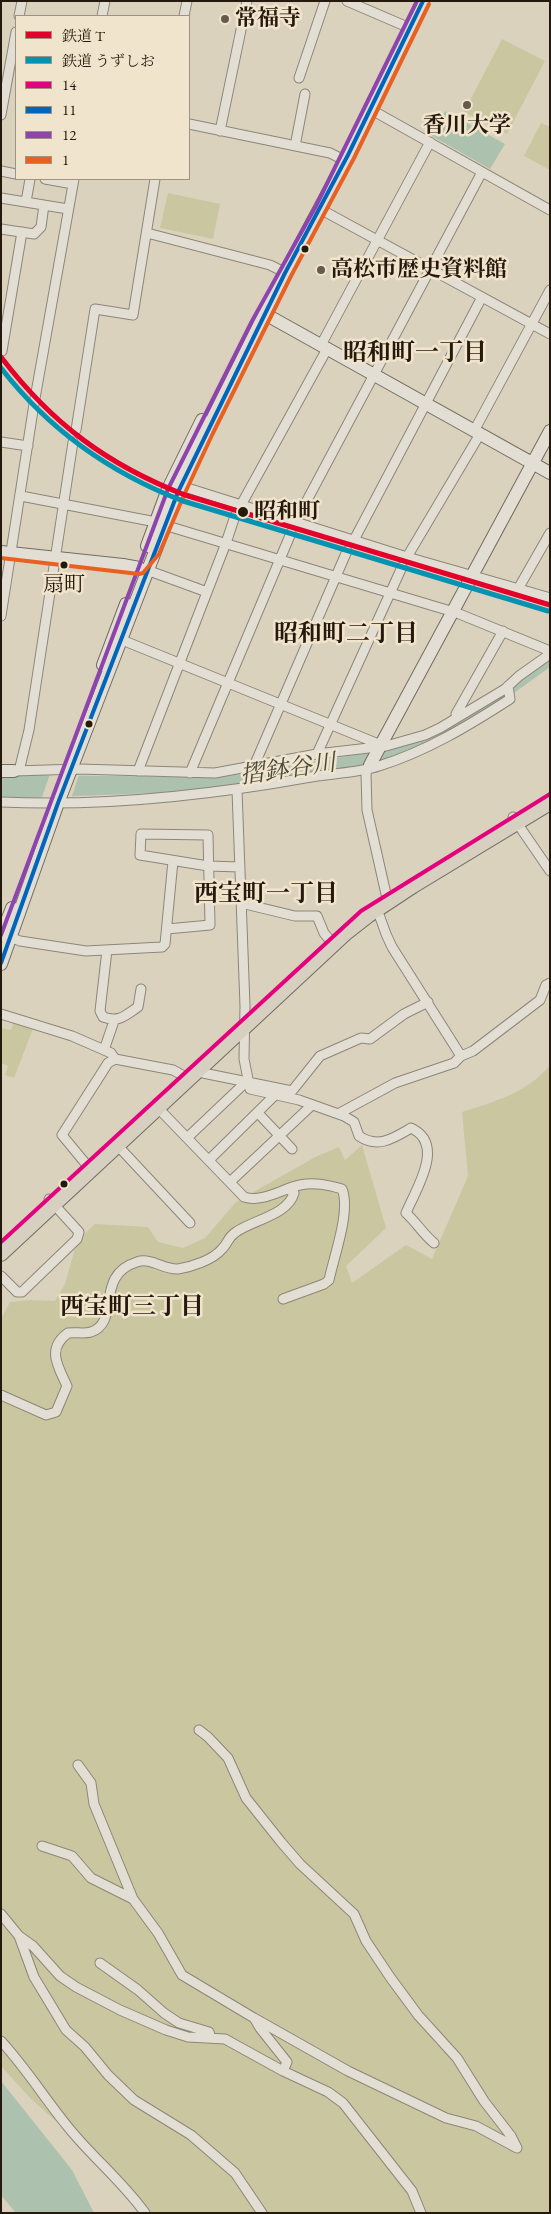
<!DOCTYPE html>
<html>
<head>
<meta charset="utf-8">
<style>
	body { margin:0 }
	#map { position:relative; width:551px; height:2214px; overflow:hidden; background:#dbd2be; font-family:"EB Garamond","Noto Serif JP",serif }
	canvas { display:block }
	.frame { position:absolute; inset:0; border:2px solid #25190d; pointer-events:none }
	.legend { position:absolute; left:15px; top:15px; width:175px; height:165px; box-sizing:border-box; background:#f0e4cc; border:1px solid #9f9380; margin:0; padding:6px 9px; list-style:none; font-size:15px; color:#25190d }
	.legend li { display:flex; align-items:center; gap:10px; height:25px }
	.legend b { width:25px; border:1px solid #9f9380 }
</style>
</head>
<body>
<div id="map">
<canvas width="551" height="2214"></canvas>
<div class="frame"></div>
<ul class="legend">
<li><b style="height:6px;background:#e4002b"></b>鉄道 T</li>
<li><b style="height:6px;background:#0693b1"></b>鉄道 うずしお</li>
<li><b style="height:6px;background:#e5007d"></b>14</li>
<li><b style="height:6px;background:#0065bd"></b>11</li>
<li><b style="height:6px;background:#8e44ad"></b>12</li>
<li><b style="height:6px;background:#e86121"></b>1</li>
</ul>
</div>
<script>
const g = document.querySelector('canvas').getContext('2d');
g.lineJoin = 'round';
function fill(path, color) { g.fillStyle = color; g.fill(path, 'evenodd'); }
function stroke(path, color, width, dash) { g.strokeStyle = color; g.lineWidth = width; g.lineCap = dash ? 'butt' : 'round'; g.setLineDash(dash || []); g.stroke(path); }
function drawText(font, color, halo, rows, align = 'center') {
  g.font = font + ' "EB Garamond","Noto Serif JP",serif'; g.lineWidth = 5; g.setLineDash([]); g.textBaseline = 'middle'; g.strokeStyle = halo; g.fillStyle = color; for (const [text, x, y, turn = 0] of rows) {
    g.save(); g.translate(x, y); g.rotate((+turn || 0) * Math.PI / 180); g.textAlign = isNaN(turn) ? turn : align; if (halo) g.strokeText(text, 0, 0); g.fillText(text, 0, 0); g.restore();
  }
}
fill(new Path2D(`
	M502 39 545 61 507 134 464 112Z
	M541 123 550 127V170L524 156Z
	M168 193 220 204 213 239 160 228Z
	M14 1020 34 1026 14 1078 5 1075 8 1066 1 1063V1028L11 1030Z
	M550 1065V2213H149L130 2187 31 2099 1 2066V1319L10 1302 31 1300 55 1301 65 1284 77 1241 95 1224 148 1227 158 1242 183 1248 205 1238 236 1202 317 1156 339 1147 345 1160 362 1145 386 1228 346 1266 352 1283 406 1245 432 1259 468 1176 462 1112C494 1102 529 1092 550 1065Z`), '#cac6a0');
fill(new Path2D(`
	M445 111 505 144 490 169 432 136Z
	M550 659V667L507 698 446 736 377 764 206 791 1 799V777L12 775 221 777 384 750 425 738Z
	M1 2081 72 2170 94 2213H16L1 2195Z`), '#acc1ae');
fill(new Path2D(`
	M50 774 79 775 71 799 41 800Z`), '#dbd2be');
const street = new Path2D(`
	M347 1 405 26
	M19 16 22 1
	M102 16 105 1
	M184 16 187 1
	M299 78 325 1
	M370 109 550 210
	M1 115 16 32
	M189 124 330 153 340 158
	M220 131 247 1
	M295 146 305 94
	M1 171 16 174
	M45 179 73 184
	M1 198 68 209
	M26 202 30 179
	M320 209 550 334
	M1 229 34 234 41 227 44 205
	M147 233 270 265 280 270
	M321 345 430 142
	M2 351 22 232
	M76 430 95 309 133 315 155 179
	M474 431 550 290
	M1 442 28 446
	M181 486 407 557 550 598
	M21 496 156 522
	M241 505 327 349
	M296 521 482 172
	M164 525 457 613 550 651
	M354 540 482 297
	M407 557 480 434
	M144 569 207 592
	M518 589 550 533
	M1 616 34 404 74 179
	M122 640 381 745
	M458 717 456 714 503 631
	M317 754 402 567
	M370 765 366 773 367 810 386 894
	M254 766 347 551
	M14 771 79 769 215 773 317 754 386 746 425 735 440 728 505 689 519 676 550 654
	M19 771 29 730 73 442
	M138 771 226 543 235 516
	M190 773 291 533
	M237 790 245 1006 244 1059 250 1089 299 1100 344 1116 354 1122 359 1136C378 1149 394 1138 411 1128 446 1144 416 1189 406 1213 416 1222 423 1234 434 1243
	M1 802C104 807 211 795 311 777 333 773 358 773 379 766 427 751 468 726 510 699L508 686
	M513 817 550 871
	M241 903 295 916H317L324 933 329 939
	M377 909 386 934 392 947 461 1056 473 1051 540 1000 546 985 550 983
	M167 929 210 925 208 835 141 834 140 855 208 866 240 867
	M5 935 20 941 86 951 162 947 165 944 173 861
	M107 950 100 1011 103 1017C120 1023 125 1015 138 1007L141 989
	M1 1014 72 1036 111 1053 115 1059 173 1070 182 1075
	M104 1050 114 1021
	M200 1070 203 1073 292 1091 320 1056 361 1038 370 1039 404 1014 428 1002
	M159 1109 244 1197C263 1203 281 1189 300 1185 315 1182 328 1185 342 1189 351 1211 334 1256 329 1280L324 1284 283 1299
	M258 1113 292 1149
	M338 1114 395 1083 454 1063 461 1056
	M187 1138 247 1081
	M118 1146 190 1223
	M209 1160 275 1095
	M86 1164 62 1135 108 1063 115 1059
	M230 1182 312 1105
	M1 1276 17 1292H22L77 1239 79 1232 49 1199
	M1 1395 46 1415 56 1412 67 1386C58 1366 46 1349 68 1333 75 1332 85 1334 91 1332 121 1322 94 1275 137 1262 151 1257 164 1270 178 1269 191 1267 213 1260 222 1249 228 1243 228 1237 236 1232 253 1220 288 1215 294 1193L288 1189
	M199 1730 208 1737 228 1758 246 1798 281 1842 300 1864 354 1914 366 1941 390 1977 418 2015 457 2058 484 2101 511 2136 517 2148 476 2126 446 2118 348 2071 254 2018
	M78 1765 91 1783 94 1804 133 1899 158 1933 182 1975 254 2018 260 2028 287 2062 283 2071
	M42 1846 72 1856 91 1878 133 1899
	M1 1914 19 1936 34 1977 66 2030 85 2047 108 2075 134 2100 191 2135 235 2173 262 2213
	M19 1936 33 1946 60 1976 76 1987 120 2010 166 2030 188 2037 225 2039 283 2071 328 2092 343 2103 412 2191 421 2213
	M100 1963 138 1990 164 2013 179 2023 209 2032 211 2038
	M1 2041C26 2068 45 2099 68 2127 92 2157 122 2181 145 2213`);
const secondary = new Path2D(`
	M265 314 550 473
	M147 546 168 489 202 420
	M1 552 123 565 139 568
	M103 665 126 604
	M370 765 550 431
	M1 771H14
	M1 936 12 908
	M1 964 58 803 178 492 207 430 285 273 348 155 423 1`);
const primary = new Path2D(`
	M1 1254 346 933 369 915 413 886 550 803`);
stroke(street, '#8c8679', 11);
stroke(secondary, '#726c61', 14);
stroke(primary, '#726c61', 16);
stroke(street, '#e3ded4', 9);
stroke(secondary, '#e3ded4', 12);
stroke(primary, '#d7cfbf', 14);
stroke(new Path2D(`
	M1 1242 361 911 550 794`), '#e5007d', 4);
stroke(new Path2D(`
	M1 963 58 803 178 492 285 273 348 155 423 1`), '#0065bd', 4);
stroke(new Path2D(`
	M1 935 168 489 252 321 316 206 417 1`), '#8e44ad', 4);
stroke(new Path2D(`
	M1 558 139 574 143 573 159 554 184 495 213 433 291 276 354 158 429 4`), '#e86121', 4);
stroke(new Path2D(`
	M1 357C52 424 108 465 185 495L550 605`), '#e4002b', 5);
stroke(new Path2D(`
	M1 368C49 430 110 473 183 501L548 611`), '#0693b1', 5);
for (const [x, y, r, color] of [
	[225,19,5,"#655a4b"],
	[467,105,5,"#655a4b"],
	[305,249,4.5,"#25190d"],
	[321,270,5,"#655a4b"],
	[243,512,6,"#25190d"],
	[64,565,4.5,"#25190d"],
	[89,724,4.5,"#25190d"],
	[64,1184,4.5,"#25190d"]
]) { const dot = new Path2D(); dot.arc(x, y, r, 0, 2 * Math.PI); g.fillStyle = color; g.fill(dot); stroke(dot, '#f0e4cc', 2); }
drawText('21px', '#25190d', '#f0e4cc', [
	["扇町",64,585]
]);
drawText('bold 22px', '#25190d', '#f0e4cc', [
	["常福寺",235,19],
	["香川大学",467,126,"center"],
	["高松市歴史資料館",331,270]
], 'left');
drawText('bold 22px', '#25190d', '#f0e4cc', [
	["昭和町",254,512]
], 'left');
drawText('bold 24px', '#25190d', '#f0e4cc', [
	["昭和町一丁目",415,353],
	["昭和町二丁目",346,634],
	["西宝町一丁目",266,894],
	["西宝町三丁目",132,1307]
]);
drawText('italic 24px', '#48493b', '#f0e4cc', [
	["摺鉢谷川",288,770,-8]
]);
</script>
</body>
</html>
